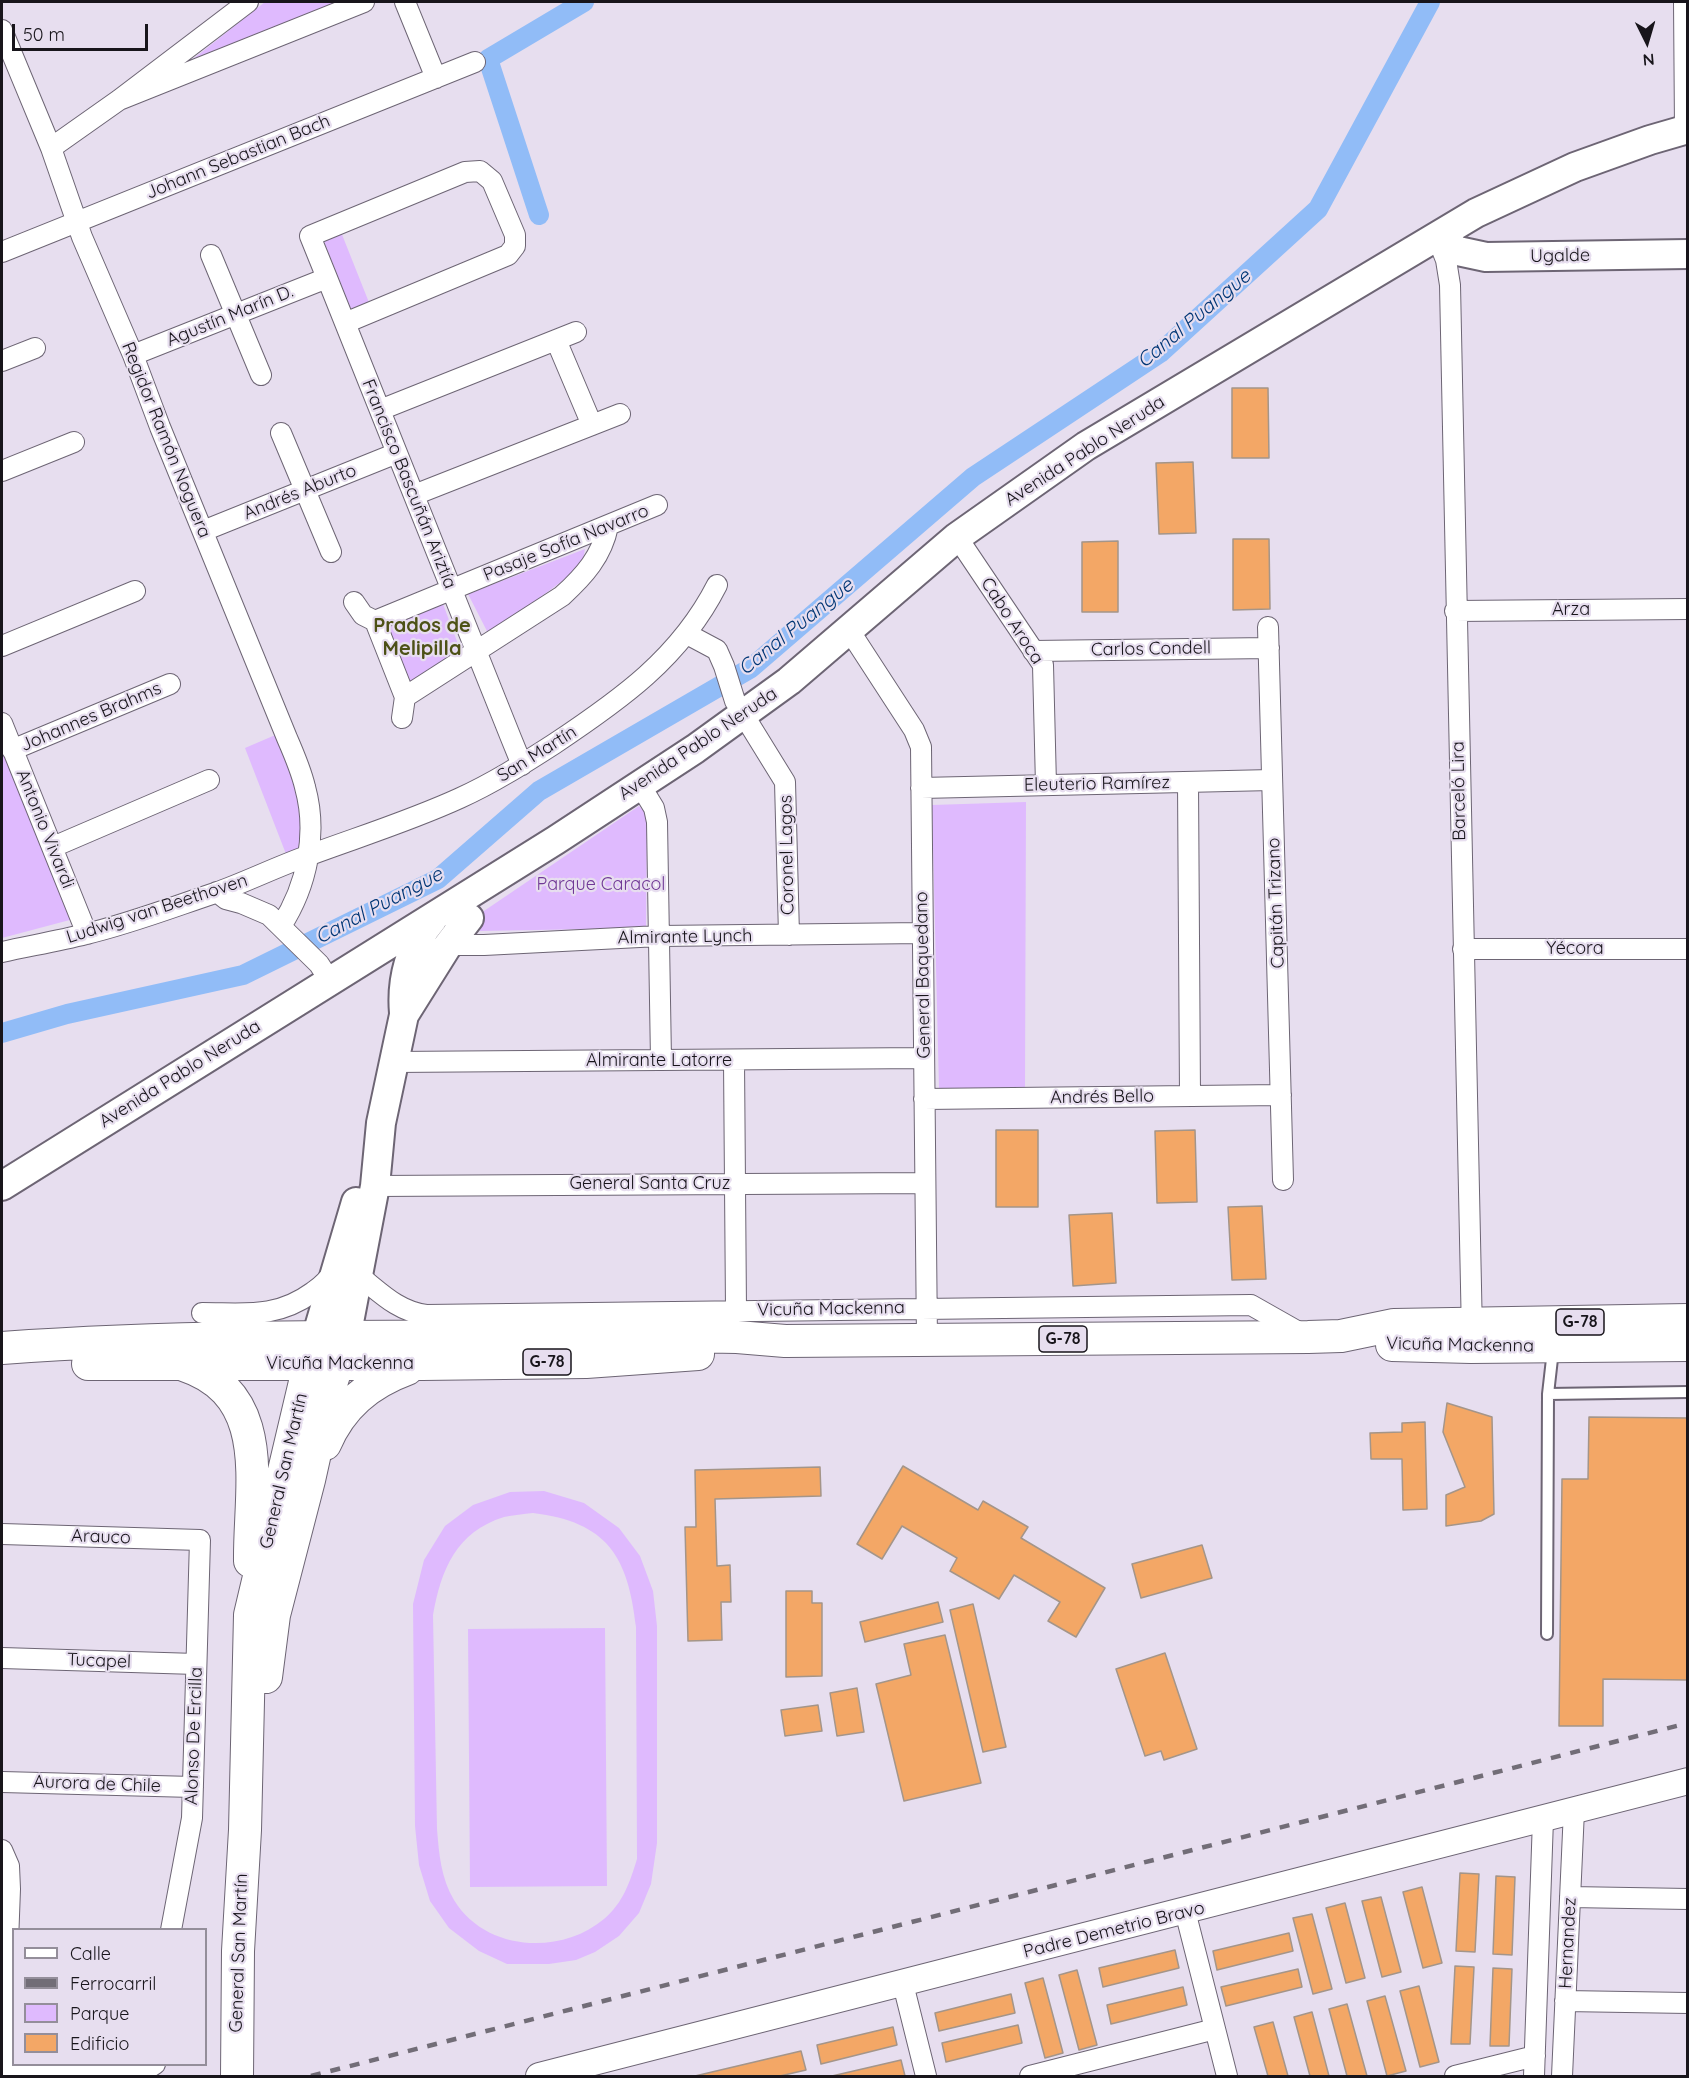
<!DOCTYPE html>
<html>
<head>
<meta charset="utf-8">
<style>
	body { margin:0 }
	#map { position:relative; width:1689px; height:2078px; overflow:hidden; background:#e7deef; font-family:Quicksand,sans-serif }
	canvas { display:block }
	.frame { position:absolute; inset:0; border:3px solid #18151b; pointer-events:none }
	.legend { position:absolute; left:12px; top:1928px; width:195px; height:138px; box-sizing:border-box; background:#e7deef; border:2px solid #948e9a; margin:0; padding:8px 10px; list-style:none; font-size:18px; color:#18151b }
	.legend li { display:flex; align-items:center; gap:12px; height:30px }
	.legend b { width:30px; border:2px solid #948e9a }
	.north { position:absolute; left:1617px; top:12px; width:60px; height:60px; -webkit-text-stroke:4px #e7deef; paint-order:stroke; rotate:175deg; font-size:16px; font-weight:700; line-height:24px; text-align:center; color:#18151b }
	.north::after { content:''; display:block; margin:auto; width:21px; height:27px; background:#18151b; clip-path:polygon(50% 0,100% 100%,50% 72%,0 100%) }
	.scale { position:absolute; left:12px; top:24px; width:136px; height:27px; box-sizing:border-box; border:3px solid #18151b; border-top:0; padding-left:8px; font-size:18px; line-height:21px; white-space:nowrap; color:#18151b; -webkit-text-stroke:4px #e7deef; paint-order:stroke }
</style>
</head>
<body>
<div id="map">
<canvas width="1689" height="2078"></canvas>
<div class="frame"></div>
<ul class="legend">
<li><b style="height:8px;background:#fff"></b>Calle</li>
<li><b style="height:8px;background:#726d77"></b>Ferrocarril</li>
<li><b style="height:16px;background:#dfbafe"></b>Parque</li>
<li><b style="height:16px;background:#f3a766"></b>Edificio</li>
</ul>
<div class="north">N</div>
<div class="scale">50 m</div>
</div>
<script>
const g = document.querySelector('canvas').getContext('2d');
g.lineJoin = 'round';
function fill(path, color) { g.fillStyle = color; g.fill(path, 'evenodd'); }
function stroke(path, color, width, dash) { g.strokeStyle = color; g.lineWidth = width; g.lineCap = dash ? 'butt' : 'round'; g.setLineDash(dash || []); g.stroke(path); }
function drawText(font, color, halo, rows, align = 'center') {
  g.font = font + ' Quicksand,sans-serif'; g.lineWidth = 4.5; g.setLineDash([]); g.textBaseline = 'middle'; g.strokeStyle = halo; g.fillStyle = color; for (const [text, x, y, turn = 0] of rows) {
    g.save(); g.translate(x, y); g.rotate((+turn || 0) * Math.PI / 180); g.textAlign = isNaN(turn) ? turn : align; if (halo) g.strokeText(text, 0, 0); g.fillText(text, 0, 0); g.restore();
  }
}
fill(new Path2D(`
	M265 2H350L192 64 193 59Z
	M341 232 370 305 352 312 323 239Z
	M585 549 583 560 569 576 489 635 468 594Z
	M443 604 461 652 407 686 387 628Z
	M2 717 81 917 2 938Z
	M280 733 303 809 302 847 286 854 245 748Z
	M1026 802 1025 1088H939L932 805Z
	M639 806 647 814 646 928 480 931 481 913Z
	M544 1491 584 1503 619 1528 640 1556 653 1591 657 1626V1843L651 1884 639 1913 619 1936 595 1952 576 1960 549 1964H507L479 1951 449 1928 430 1901 419 1865 415 1826 413 1604 424 1560 445 1526 473 1505 510 1492ZM533 1513C607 1522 628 1556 636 1627L637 1859C630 1882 623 1903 604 1919 560 1956 485 1951 454 1900 441 1878 439 1854 437 1829L433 1615C441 1570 456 1532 504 1517 513 1515 524 1514 533 1513Z
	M605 1628 607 1886 470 1887 468 1629Z`), '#dfbafe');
stroke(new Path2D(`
	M539 215 488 59 584 2
	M2 1033 67 1014 243 975 438 879 539 791 751 668 973 477 1160 353 1318 209 1430 2`), '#91bcf7', 20);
const building = new Path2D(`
	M1232 388H1268L1269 458H1232Z
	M1193 462 1196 533 1159 534 1156 463Z
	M1233 539H1269L1270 609 1233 610Z
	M1118 541V612H1082V542Z
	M996 1130H1038V1207H996Z
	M1195 1130 1197 1202 1157 1203 1155 1131Z
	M1262 1206 1266 1279 1232 1280 1228 1207Z
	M1112 1213 1116 1283 1073 1286 1069 1215Z
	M1447 1403 1492 1417 1494 1514 1481 1521 1446 1526V1495L1465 1487 1443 1432Z
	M1589 1417 1688 1418V1680L1603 1679V1726H1559L1562 1479H1588Z
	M1425 1422 1427 1509 1403 1510 1402 1459H1371L1370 1433 1402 1432V1423Z
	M903 1466 978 1510 983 1501 1028 1527 1021 1538 1105 1588 1076 1637 1048 1621 1060 1602 1014 1575 999 1599 950 1571 957 1558 902 1526 882 1559 857 1544Z
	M820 1467 821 1496 715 1499 717 1566 730 1565 731 1602H721L722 1640 688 1641 685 1527H696L695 1470Z
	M1202 1545 1212 1578 1141 1598 1132 1564Z
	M786 1591H812V1603H822V1676L786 1677Z
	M938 1602 943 1622 865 1642 860 1622Z
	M973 1604 1006 1747 983 1752 950 1610Z
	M945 1635 981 1783 904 1801 876 1684 911 1675 904 1644Z
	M1165 1653 1197 1749 1164 1760 1161 1751 1145 1756 1116 1669Z
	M857 1688 864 1732 837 1736 830 1693Z
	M818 1705 822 1731 785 1736 781 1710Z
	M1460 1873 1479 1874 1475 1952 1456 1951Z
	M1496 1876 1515 1877 1512 1955 1493 1954Z
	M1422 1887 1442 1963 1423 1968 1403 1892Z
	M1381 1897 1401 1972 1382 1977 1362 1901Z
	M1345 1903 1365 1978 1346 1983 1326 1908Z
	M1312 1914 1332 1989 1313 1994 1293 1918Z
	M1289 1933 1293 1951 1217 1970 1213 1951Z
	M1175 1950 1179 1968 1103 1987 1099 1968Z
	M1455 1966 1474 1967 1470 2044H1451Z
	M1493 1968 1512 1969 1509 2046H1490Z
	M1298 1969 1302 1987 1226 2006 1221 1987Z
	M1077 1970 1097 2045 1079 2050 1059 1975Z
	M1043 1978 1063 2053 1045 2058 1025 1983Z
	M1419 1986 1439 2062 1420 2067 1400 1991Z
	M1183 1987 1187 2005 1111 2024 1107 2005Z
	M1011 1994 1015 2013 939 2031 935 2013Z
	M1385 1996 1406 2071 1387 2076 1367 2001Z
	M1347 2004 1367 2076H1347L1329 2009Z
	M1312 2012 1329 2076H1310L1294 2017Z
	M1273 2022 1288 2076H1268L1254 2027Z
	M1018 2025 1022 2043 946 2062 942 2043Z
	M893 2027 897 2045 821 2064 817 2045Z
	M801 2051 806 2070 780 2076H695Z
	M901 2060 905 2076H832Z`);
fill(building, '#f3a766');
stroke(building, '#a49589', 1.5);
const service = new Path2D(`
	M1548 1394 1688 1392
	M1547 1634 1548 1394 1553 1350`);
const minor = new Path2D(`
	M405 2 436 78
	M1684 2 1685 129
	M2 30 51 148 82 237 133 355 160 427 287 738C294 754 301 770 305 787 318 834 307 886 281 926
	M119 100 364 2
	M51 148 119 100 248 2
	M1437 237 1446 260 1450 285 1472 1333
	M2 252 475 62
	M211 255 261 375
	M345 323 508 255 515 246V235L492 181 480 171 465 172 310 236 327 278 511 738 522 765
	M556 340 592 425
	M133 355 327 278
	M2 361 35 348
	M380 410 576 332
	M281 433 331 552
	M2 471 74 442
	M414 495 620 414
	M203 531 397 453
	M957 537 1043 665 1046 785
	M354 602 363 615 375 621 405 697 402 718
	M1455 611 1688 609
	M375 621 657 505
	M1268 627 1283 1180
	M849 630 914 730 921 747 927 1340
	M687 634 717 650 724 666 735 701 785 782 789 935
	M2 646 135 591
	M1033 651 1269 648
	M405 697 562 596C584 576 602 556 608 526
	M2 723 87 934
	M12 750 170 684
	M1188 782 1190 1096
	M640 785 654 808 657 822 661 1060
	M921 788 1272 780
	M53 847 209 780
	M217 892 226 899 241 903 269 915 319 964 330 981
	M448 945H484L659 936 923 933
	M1463 949H1688
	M2 952C29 946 58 941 86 934 129 924 173 907 215 893 246 882 276 867 307 856 358 837 410 821 460 798 493 783 523 764 554 744 620 700 680 658 717 585
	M734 1060 736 1310
	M394 1062 924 1058
	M924 1099 1281 1095
	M375 1186 925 1183
	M358 1275C380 1292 397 1311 426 1315L1251 1305 1304 1335
	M202 1313C245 1313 276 1319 313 1292 321 1286 327 1282 332 1273
	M2 1534 200 1540 192 1818 171 1930
	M2 1658 196 1664
	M2 1782 193 1787
	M2 1850 9 1866 10 1889 3 2076
	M1570 1897 1688 1899
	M1185 1911 1227 2076
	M903 1984 926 2076
	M1565 2001 1688 2003
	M4 2070 139 2071 146 2070 155 2064
	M1030 2076 1215 2029
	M1455 2076 1535 2056
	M1534 2076 1543 1819
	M1562 2076 1574 1810`);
const tertiary = new Path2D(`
	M539 2076 1688 1781`);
const secondary = new Path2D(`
	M1437 237 1458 251 1486 257 1688 254
	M404 1013C401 979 410 946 432 920
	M2 1186 556 840 695 749 789 681 957 537 1086 446 1476 213 1575 167 1650 140 1688 129
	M316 1338 356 1202
	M346 1338 375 1186 381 1123 404 1015 446 948 469 918`);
const primary = new Path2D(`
	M1392 1345 1471 1347 1688 1345
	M2 1348C227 1332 454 1338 680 1336L737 1337 785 1341 1308 1337 1341 1336 1394 1325 1688 1320
	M88 1364H422L586 1362 698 1354
	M184 1365C274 1395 249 1488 250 1561
	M325 1444C341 1406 369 1383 407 1369
	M266 1677 274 1615 309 1480 329 1390 343 1347
	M237 2076 238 1951 245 1830 250 1615 314 1344`);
stroke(service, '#6d6574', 14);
stroke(minor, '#6d6574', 22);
stroke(tertiary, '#6d6574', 28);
stroke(secondary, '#6d6574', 32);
stroke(primary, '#6d6574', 34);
stroke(service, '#fff', 10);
stroke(minor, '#fff', 20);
stroke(tertiary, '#fff', 26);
stroke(secondary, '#fff', 28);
stroke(primary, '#fff', 32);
stroke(new Path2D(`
	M311 2076 1688 1723`), '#726d77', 4.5, [10, 10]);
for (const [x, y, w] of [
	[1580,1322,48],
	[1063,1339,48],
	[547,1362,48]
]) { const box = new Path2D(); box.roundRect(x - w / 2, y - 13, w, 26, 4.5); g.fillStyle = '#e7deef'; g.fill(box); stroke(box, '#18151b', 1.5); }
drawText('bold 16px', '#18151b', null, [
	["G-78",1580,1322],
	["G-78",1063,1339],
	["G-78",547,1362]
]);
drawText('18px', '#18151b', '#e7deef', [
	["Johann Sebastian Bach",238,157,-22],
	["Ugalde",1560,256,-1],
	["Agustín Marín D.",230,316,-22],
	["Regidor Ramón Noguera",166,440,68],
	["Avenida Pablo Neruda",1085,451,-33],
	["Francisco Bascuñán Ariztía",409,484,68],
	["Andrés Aburto",300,492,-22],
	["Pasaje Sofía Navarro",566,543,-22],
	["Arza",1571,610],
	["Cabo Aroca",1012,621,57],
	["Carlos Condell",1151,649,-1],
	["Johannes Brahms",91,717,-23],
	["Avenida Pablo Neruda",698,744,-34],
	["San Martín",537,754,-32],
	["Eleuterio Ramírez",1097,784,-1],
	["Barceló Lira",1459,791,-91],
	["Antonio Vivardi",45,829,68],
	["Coronel Lagos",787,855,-91],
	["Capitán Trizano",1276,903,-92],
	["Ludwig van Beethoven",157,909,-18],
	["Almirante Lynch",685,937,-1],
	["Yécora",1575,949],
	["General Baquedano",923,975,-91],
	["Almirante Latorre",659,1061],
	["Avenida Pablo Neruda",180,1074,-32],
	["Andrés Bello",1102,1097,-1],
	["General Santa Cruz",650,1184],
	["Vicuña Mackenna",831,1309,-1],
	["Vicuña Mackenna",1460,1345,1],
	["Vicuña Mackenna",340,1364],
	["General San Martín",284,1471,-77],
	["Arauco",101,1537,2],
	["Tucapel",99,1661,2],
	["Alonso De Ercilla",194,1736,-88],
	["Aurora de Chile",97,1784,2],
	["Padre Demetrio Bravo",1114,1930,-14],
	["Hernandez",1568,1943,-87],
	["General San Martín",239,1953,-88]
]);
drawText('18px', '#703896', '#e7deef', [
	["Parque Caracol",601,885]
]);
drawText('italic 20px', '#003675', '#e7deef', [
	["Canal Puangue",1194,319,-40],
	["Canal Puangue",796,627,-39],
	["Canal Puangue",379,906,-28]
]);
drawText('bold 20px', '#4d5116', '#e7deef', [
	["Prados de",422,626],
	["Melipilla",422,649]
]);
</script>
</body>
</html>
